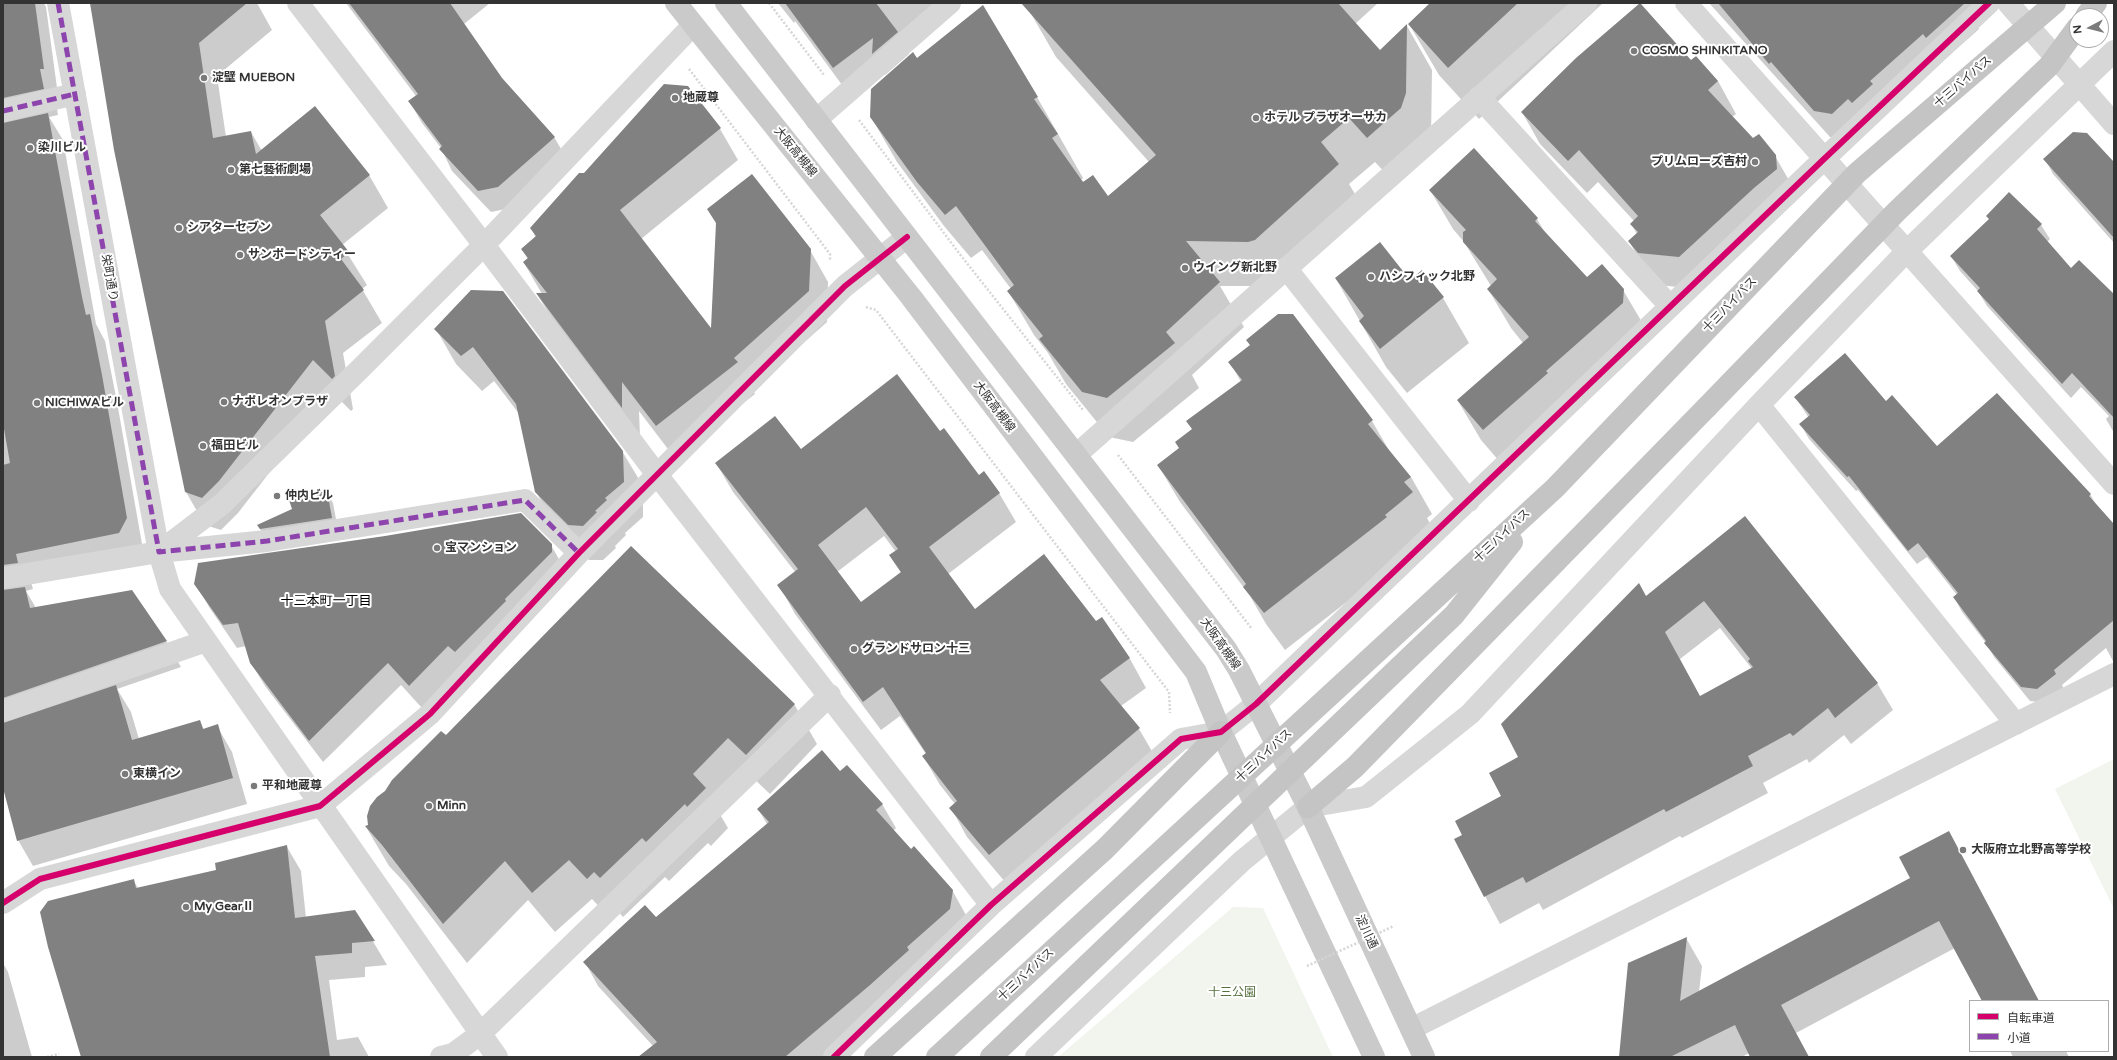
<!DOCTYPE html>
<html>
<head>
<meta charset="utf-8">
<style>
	body { margin:0 }
	#map { position:relative; width:2117px; height:1060px; overflow:hidden; background:#fff; font-family:"Varela Round","Noto Sans JP",sans-serif }
	canvas { display:block }
	.frame { position:absolute; inset:0; border:4px solid #333; pointer-events:none }
	.legend { position:absolute; left:1969px; top:1000px; width:140px; height:52px; box-sizing:border-box; background:#fff; border:1px solid #adadad; margin:0; padding:5px 7px; list-style:none; font-size:12px; color:#333 }
	.legend li { display:flex; align-items:center; gap:8px; height:20px }
	.legend b { width:20px; border:1px solid #adadad }
	.north { position:absolute; left:2069px; top:8px; width:40px; height:40px; box-sizing:border-box; background:#fff; border:1px solid #adadad; border-radius:50%; rotate:263deg; font-size:11px; font-weight:700; line-height:16px; text-align:center; color:#333 }
	.north::after { content:''; display:block; margin:auto; width:14px; height:18px; background:#7a7a7a; clip-path:polygon(50% 0,100% 100%,50% 72%,0 100%) }
</style>
</head>
<body>
<div id="map">
<canvas width="2117" height="1060"></canvas>
<div class="frame"></div>
<ul class="legend">
<li><b style="height:5px;background:#d6006c"></b>自転車道</li>
<li><b style="height:5px;background:#8e44ad"></b>小道</li>
</ul>
<div class="north">N</div>
</div>
<script>
const g = document.querySelector('canvas').getContext('2d');
g.lineJoin = 'round';
function fill(path, color) { g.fillStyle = color; g.fill(path, 'evenodd'); }
function stroke(path, color, width, dash) { g.strokeStyle = color; g.lineWidth = width; g.lineCap = dash ? 'butt' : 'round'; g.setLineDash(dash || []); g.stroke(path); }
function drawText(font, color, halo, rows, align = 'center') {
  g.font = font + ' "Varela Round","Noto Sans JP",sans-serif'; g.lineWidth = 4; g.setLineDash([]); g.textBaseline = 'middle'; g.strokeStyle = halo; g.fillStyle = color; for (const [text, x, y, turn = 0] of rows) {
    g.save(); g.translate(x, y); g.rotate((+turn || 0) * Math.PI / 180); g.textAlign = isNaN(turn) ? turn : align; if (halo) g.strokeText(text, 0, 0); g.fillText(text, 0, 0); g.restore();
  }
}
fill(new Path2D(`
	M2114 759V909L2055 789Z
	M1233 907 1263 908 1333 1057H1058Z`), '#f1f5ed');
fill(new Path2D(`
	M3 3H44L46 7 58 95H55L58 115 49 117 63 140 96 324 105 341 117 402 142 544 31 582 33 589 26 591 36 608 166 641 181 667 117 689 131 712 139 739 200 721 204 730 217 726 232 752 247 804 33 866 18 840 3 784Z
	M90 3H257L272 30 217 76 226 137 251 132 262 151 369 175 388 208 342 245 367 285 362 289 382 323 343 353 353 409 351 411 332 392 238 513 221 530 205 525 186 492Z
	M346 3H490L464 24 502 78 554 137 567 159 511 208 491 212 452 171 441 148 422 123 409 101 416 96Z
	M778 3H935L898 34 909 54 885 75 879 64 845 89 795 21 794 23Z
	M1031 3H1378L1355 24 1380 51 1407 26 1432 70 1431 138 1394 182 1375 162 1349 184 1364 209 1274 286H1220L1244 327 1192 375 1199 388 1133 442 1109 437 1066 384 1048 353 1034 335 1008 291 1011 289 982 250 971 258 944 226 897 162 871 117 917 59 1037 97 1083 178 1081 180 1107 197 1149 162 1056 57 1030 12Z
	M1431 3H1603L1479 119 1439 75 1409 24Z
	M1709 3H1979L1969 12 1979 29 1942 62 1847 140 1830 137Z
	M1641 4 1691 61 1696 57 1718 81 1736 114 1732 117 1753 140 1775 156 1794 189 1698 289 1658 285 1647 273 1629 241 1637 234 1631 224 1634 221 1598 182 1587 193 1540 144 1522 112 1577 59Z
	M687 87 720 129 738 160 641 239 712 330 810 250 828 282 827 322 752 389 755 394 674 457 639 411 640 437 555 324 537 294H542L524 263 528 260 522 249 536 238 531 228 585 174Z
	M2045 159 2114 164V243L2053 174Z
	M1430 190 1537 219 1546 234 1587 279 1623 290 1646 329 1506 469 1481 440 1458 401 1523 343 1511 328 1488 289 1491 286 1464 242 1453 229Z
	M2009 194 2041 225 2050 239 2047 242 2071 269 2114 295V433L2106 419 2109 416 2081 387 2071 398 1987 306 1978 291 1960 271 1951 256 1990 220Z
	M1422 271 1443 298 1469 343 1407 393 1386 367 1336 279 1410 281Z
	M471 291 622 451 643 486V517L625 533 626 535 615 546 616 548 603 560H589L556 527 536 492 520 415 494 381 482 391 456 364 436 329Z
	M1292 315 1372 421 1390 452 1411 477 1432 514 1427 518 1433 529 1407 555 1285 650 1266 624 1250 596 1180 502 1158 465 1180 449 1193 430 1241 382 1230 362Z
	M1795 397 1886 402 1936 448 2090 494 2098 508 2114 525V663L2106 648 2062 685 2064 689 2045 703 2030 701 1994 657 1986 643 1962 612 1954 597 1957 595 1927 557 1917 564 1858 490 1856 491 1809 439 1801 425 1809 418Z
	M940 432 979 476 999 493 1016 522 948 574 975 610 1096 622 1101 619 1130 659 1146 688 1121 706 1139 729 1156 758 1006 883 967 837 951 808 955 804 940 785 923 756 926 754 900 716 881 730 795 614 779 585 796 573 733 492 716 463 801 450ZM884 536 896 552 890 556 901 573 861 603 837 572Z
	M326 491 333 503 338 530 265 537 258 526 293 510Z
	M1745 517 1877 683 1893 710 1851 744 1844 735 1809 763 1807 759 1763 783 1768 793 1682 838 1680 836 1543 910 1539 903 1500 924 1455 840 1463 835 1502 797 1520 757 1646 597ZM1720 628 1752 669 1700 697 1680 659Z
	M385 537 551 545 564 568 422 708 401 685 323 762 265 686 251 663 246 646 237 648 209 607 196 584Z
	M794 704 817 744 770 794 751 776 718 811 728 828 711 846 708 843 669 881 665 877 623 917 618 911 610 918 592 899 555 932 528 900 467 963 406 884 389 866 366 827 369 826 386 792 446 737Z
	M840 772 882 804 896 828 893 831 952 890 966 915 828 1057H640L653 1046 598 986 585 962 656 918 767 824 758 809Z
	M1948 832 2039 1001H1983L1955 948 1796 1033 1809 1057H1751L1749 1053 1742 1057H1620L1686 938 1702 966 1699 992 1911 879Z
	M287 847 301 871 306 918 355 911 387 965 365 967V977L329 980 337 1040 358 1037 369 1057H84L133 880 138 888 217 871Z
	M3 963 8 972 32 1057H3Z
	M2010 1051H2066L2069 1057H2013Z`), '#0003');
fill(new Path2D(`
	M3 3H35L44 69H40L44 89 3 98Z
	M90 3H247L199 43 213 138 251 131 256 154 315 106 370 175 320 215 349 252 341 259 364 290 325 321 335 376 332 379 313 360 219 481 202 498 185 492 114 150Z
	M349 3H450L502 78 555 137 498 187 478 191 439 149 442 146 408 101 418 94Z
	M785 3H876L898 32 872 54 873 38 833 68Z
	M1021 3H1338L1380 50 1407 24 1406 93 1401 108 1367 138 1349 118 1321 142 1339 164 1255 240 1248 242 1186 241 1220 282 1166 332 1175 343 1107 398 1082 392 1039 339 1043 336 1007 291 1014 285 956 206 945 215 917 182 870 117 871 89 913 52 917 58 983 5 1038 97 1034 99 1058 134 1052 138 1083 182 1093 175 1108 196 1156 155Z
	M1430 3H1518L1448 68 1408 24Z
	M1640 3 1691 60 1696 56 1718 81 1708 90 1753 138 1759 134 1776 155 1777 169 1754 188 1679 257 1638 253 1628 241 1638 232 1630 224 1638 216 1579 150 1568 161 1521 112 1576 58Z
	M1718 3H1965L1926 38 1923 34 1870 81 1873 84 1852 103 1848 99 1832 114 1814 111 1771 62 1769 64Z
	M664 84 688 86 721 128 620 210 711 328 716 223 707 209 752 174 811 249 809 291 734 358 738 362 656 426 622 382V408L536 293H547L523 262 528 258 521 249 536 236 530 228 579 173H584Z
	M48 113 82 297 86 315 90 314 102 375 127 518 119 533 16 554 18 563 3 565V465L10 463 3 423V123Z
	M2073 132 2087 133 2114 162V238L2043 159Z
	M1474 148 1538 218 1535 221 1587 277 1602 264 1624 289 1623 303 1546 371 1548 373 1483 430 1457 400 1529 337 1487 289 1497 279 1463 242V232L1466 230 1429 190Z
	M2009 192 2042 224 2037 229 2071 268 2079 260 2114 294V418L2072 373 2062 384 1977 291 1980 288 1950 256 1989 219 1986 216Z
	M1380 242 1410 280 1422 270 1444 297 1380 349 1359 321 1364 316 1335 278Z
	M471 290 503 291 623 451 624 482 605 498 607 500 595 511 597 512 583 526 568 525 535 492 516 404 473 347 461 356 434 329Z
	M1278 314H1293L1373 420 1368 424 1411 477 1404 482 1413 492 1385 515 1387 517 1264 613 1243 587 1246 584 1157 465 1179 448 1175 442 1192 429 1186 421 1242 380 1228 362 1250 345 1246 340Z
	M1845 353 1886 401 1892 395 1937 446 1997 393 2091 494 2089 496 2114 524V620L2054 670 2056 674 2037 689 2021 687 1984 643 1986 641 1953 597 1958 593 1918 543 1908 551 1849 476 1847 477 1799 424 1810 415 1794 397Z
	M897 374 940 431 944 428 979 475 984 471 1000 493 929 547 975 609 1044 554 1096 621 1102 617 1130 658 1100 680 1140 728 989 855 949 808 957 801 922 756 926 753 883 687 863 702 777 585 798 569 715 463 775 416 801 449ZM866 507 898 549 889 555 901 572 861 602 818 545Z
	M327 490 332 518 260 529 257 525 292 509 288 497Z
	M521 513 552 544V552L505 599 506 601 455 652 448 646 409 686 388 663 309 741 250 663 238 623 223 625 194 584 198 563 385 536Z
	M1745 516 1878 683 1835 718 1828 708 1793 736 1790 733 1748 756 1753 766 1666 812 1664 809 1526 883 1523 877 1484 897 1454 839 1462 835 1455 821 1501 796 1489 773 1518 757 1501 724 1639 583 1646 596ZM1704 601 1750 659 1748 661 1753 667 1700 696 1665 632Z
	M631 546 795 704 746 755 728 738 693 774 706 788 687 807 685 804 646 842 642 838 600 878 594 872 587 879 569 860 532 893 505 861 443 924 382 845 365 826 368 825 367 816 370 806 377 797 385 791 392 780 441 731 446 735Z
	M25 587 30 608 132 590 167 641 3 698V590Z
	M116 685 132 740 200 720 203 729 218 724 233 778 17 841 3 788V723Z
	M822 750 840 771 847 765 883 804 876 810 911 849 914 846 953 890 950 909 907 947 909 950 870 985 785 1057H638L657 1042 583 962 645 905 656 917 769 822 757 809Z
	M1949 831 2039 1001H1982L1939 921 1781 1005 1809 1057H1750L1735 1025 1670 1057H1619L1628 963 1687 937 1680 1001 1910 878 1899 857Z
	M287 845 295 918 355 910 375 941 352 943V953L315 956 330 1057H81L48 947 40 912 48 901 134 879 136 888 216 870 215 863Z`), '#818181');
stroke(new Path2D(`
	M769 3 824 75
	M689 69 830 254V260
	M859 120 962 257 1083 410
	M866 307 876 310 1169 692 1170 713
	M1118 455 1252 629
	M47 1057 59 1054`), '#d6d6d6', 2.5, [2, 2]);
stroke(new Path2D(`
	M58 3 159 552 170 589 497 1057
	M298 3 484 245 658 476 991 905
	M1686 3 2114 484
	M2008 3 2114 124
	M1479 97 1670 306
	M3 111 75 94
	M816 120 950 3
	M1286 268 1469 501
	M1759 405 2016 724
	M1076 455 1586 3
	M159 552 222 504 361 368 484 245 693 25
	M3 578 159 552 267 541 525 500 579 553
	M3 711 206 641
	M3 903 40 879 320 806 430 714 579 553 845 286 907 237
	M1411 1029 2114 674
	M441 1057 453 1054 480 1034 830 695
	M834 1057 991 905 1181 739 1221 732 1256 704 1824 159 1989 3
	M1036 1057 1242 861 1308 807 1366 797 1470 714 1759 405 1907 251 2114 51`), '#d7d7d7', 22);
stroke(new Path2D(`
	M676 3 911 297 1196 672 1221 732 1374 1057
	M726 3 1226 649 1239 670 1308 807 1424 1057`), '#cacaca', 22);
stroke(new Path2D(`
	M2086 16 2096 3
	M1308 807 1355 767 1707 407
	M875 1057 1105 849 1221 732`), '#c4c4c4', 22);
stroke(new Path2D(`
	M1307 966 1394 926`), '#d6d6d6', 2.5, [2, 2]);
stroke(new Path2D(`
	M1707 407 1897 211 2049 66 2077 28
	M937 1057 1555 488 1857 173 2055 3
	M991 1057 1454 615 1512 542`), '#c4c4c4', 22);
stroke(new Path2D(`
	M58 3 159 552 267 541 525 500 579 553
	M3 111 75 94`), '#8e44ad', 5, [10, 5]);
stroke(new Path2D(`
	M3 903 40 879 320 806 430 714 579 553 845 286 907 237
	M834 1057 991 905 1181 739 1221 732 1256 704 1824 159 1989 3`), '#d6006c', 6);
for (const [x, y, r, color] of [
	[1634,51,4,"#7a7a7a"],
	[204,78,4,"#7a7a7a"],
	[675,98,4,"#7a7a7a"],
	[1256,118,4,"#7a7a7a"],
	[30,148,4,"#7a7a7a"],
	[1755,162,4,"#7a7a7a"],
	[231,170,4,"#7a7a7a"],
	[179,228,4,"#7a7a7a"],
	[240,255,4,"#7a7a7a"],
	[1185,268,4,"#7a7a7a"],
	[1371,277,4,"#7a7a7a"],
	[224,402,4,"#7a7a7a"],
	[37,403,4,"#7a7a7a"],
	[203,446,4,"#7a7a7a"],
	[277,496,4,"#7a7a7a"],
	[437,548,4,"#7a7a7a"],
	[854,649,4,"#7a7a7a"],
	[125,774,4,"#7a7a7a"],
	[254,786,4,"#7a7a7a"],
	[429,806,4,"#7a7a7a"],
	[1963,850,4,"#7a7a7a"],
	[186,907,4,"#7a7a7a"]
]) { const dot = new Path2D(); dot.arc(x, y, r, 0, 2 * Math.PI); g.fillStyle = color; g.fill(dot); stroke(dot, '#fff', 1.5); }
drawText('bold 12px', '#333', '#fff', [
	["COSMO SHINKITANO",1642,51],
	["淀壁 MUEBON",212,78],
	["地蔵尊",683,98],
	["ホテル プラザオーサカ",1264,118],
	["染川ビル",38,148],
	["プリムローズ吉村",1747,162,"right"],
	["第七藝術劇場",239,170],
	["シアターセブン",187,228],
	["サンポードシティー",248,255],
	["ウイング新北野",1193,268],
	["ハシフィック北野",1379,277],
	["ナポレオンプラザ",232,402],
	["NICHIWAビル",45,403],
	["福田ビル",211,446],
	["仲内ビル",285,496],
	["宝マンション",445,548],
	["グランドサロン十三",862,649],
	["東横イン",133,774],
	["平和地蔵尊",262,786],
	["Minn",437,806],
	["大阪府立北野高等学校",1971,850],
	["My GearⅡ",194,907]
], 'left');
drawText('12px', '#333', '#fff', [
	["十三バイパス",1963,82,-41],
	["大阪高槻線",795,152,51],
	["栄町通り",109,278,80],
	["十三バイパス",1730,305,-46],
	["大阪高槻線",994,407,53],
	["十三バイパス",1502,536,-43],
	["大阪高槻線",1220,644,55],
	["十三バイパス",1264,756,-43],
	["淀川通",1366,932,65],
	["十三バイパス",1026,975,-43]
]);
drawText('12px', '#56703f', '#fff', [
	["十三公園",1232,993]
]);
drawText('13px', '#000', '#fff', [
	["十三本町一丁目",326,602]
]);
</script>
</body>
</html>
